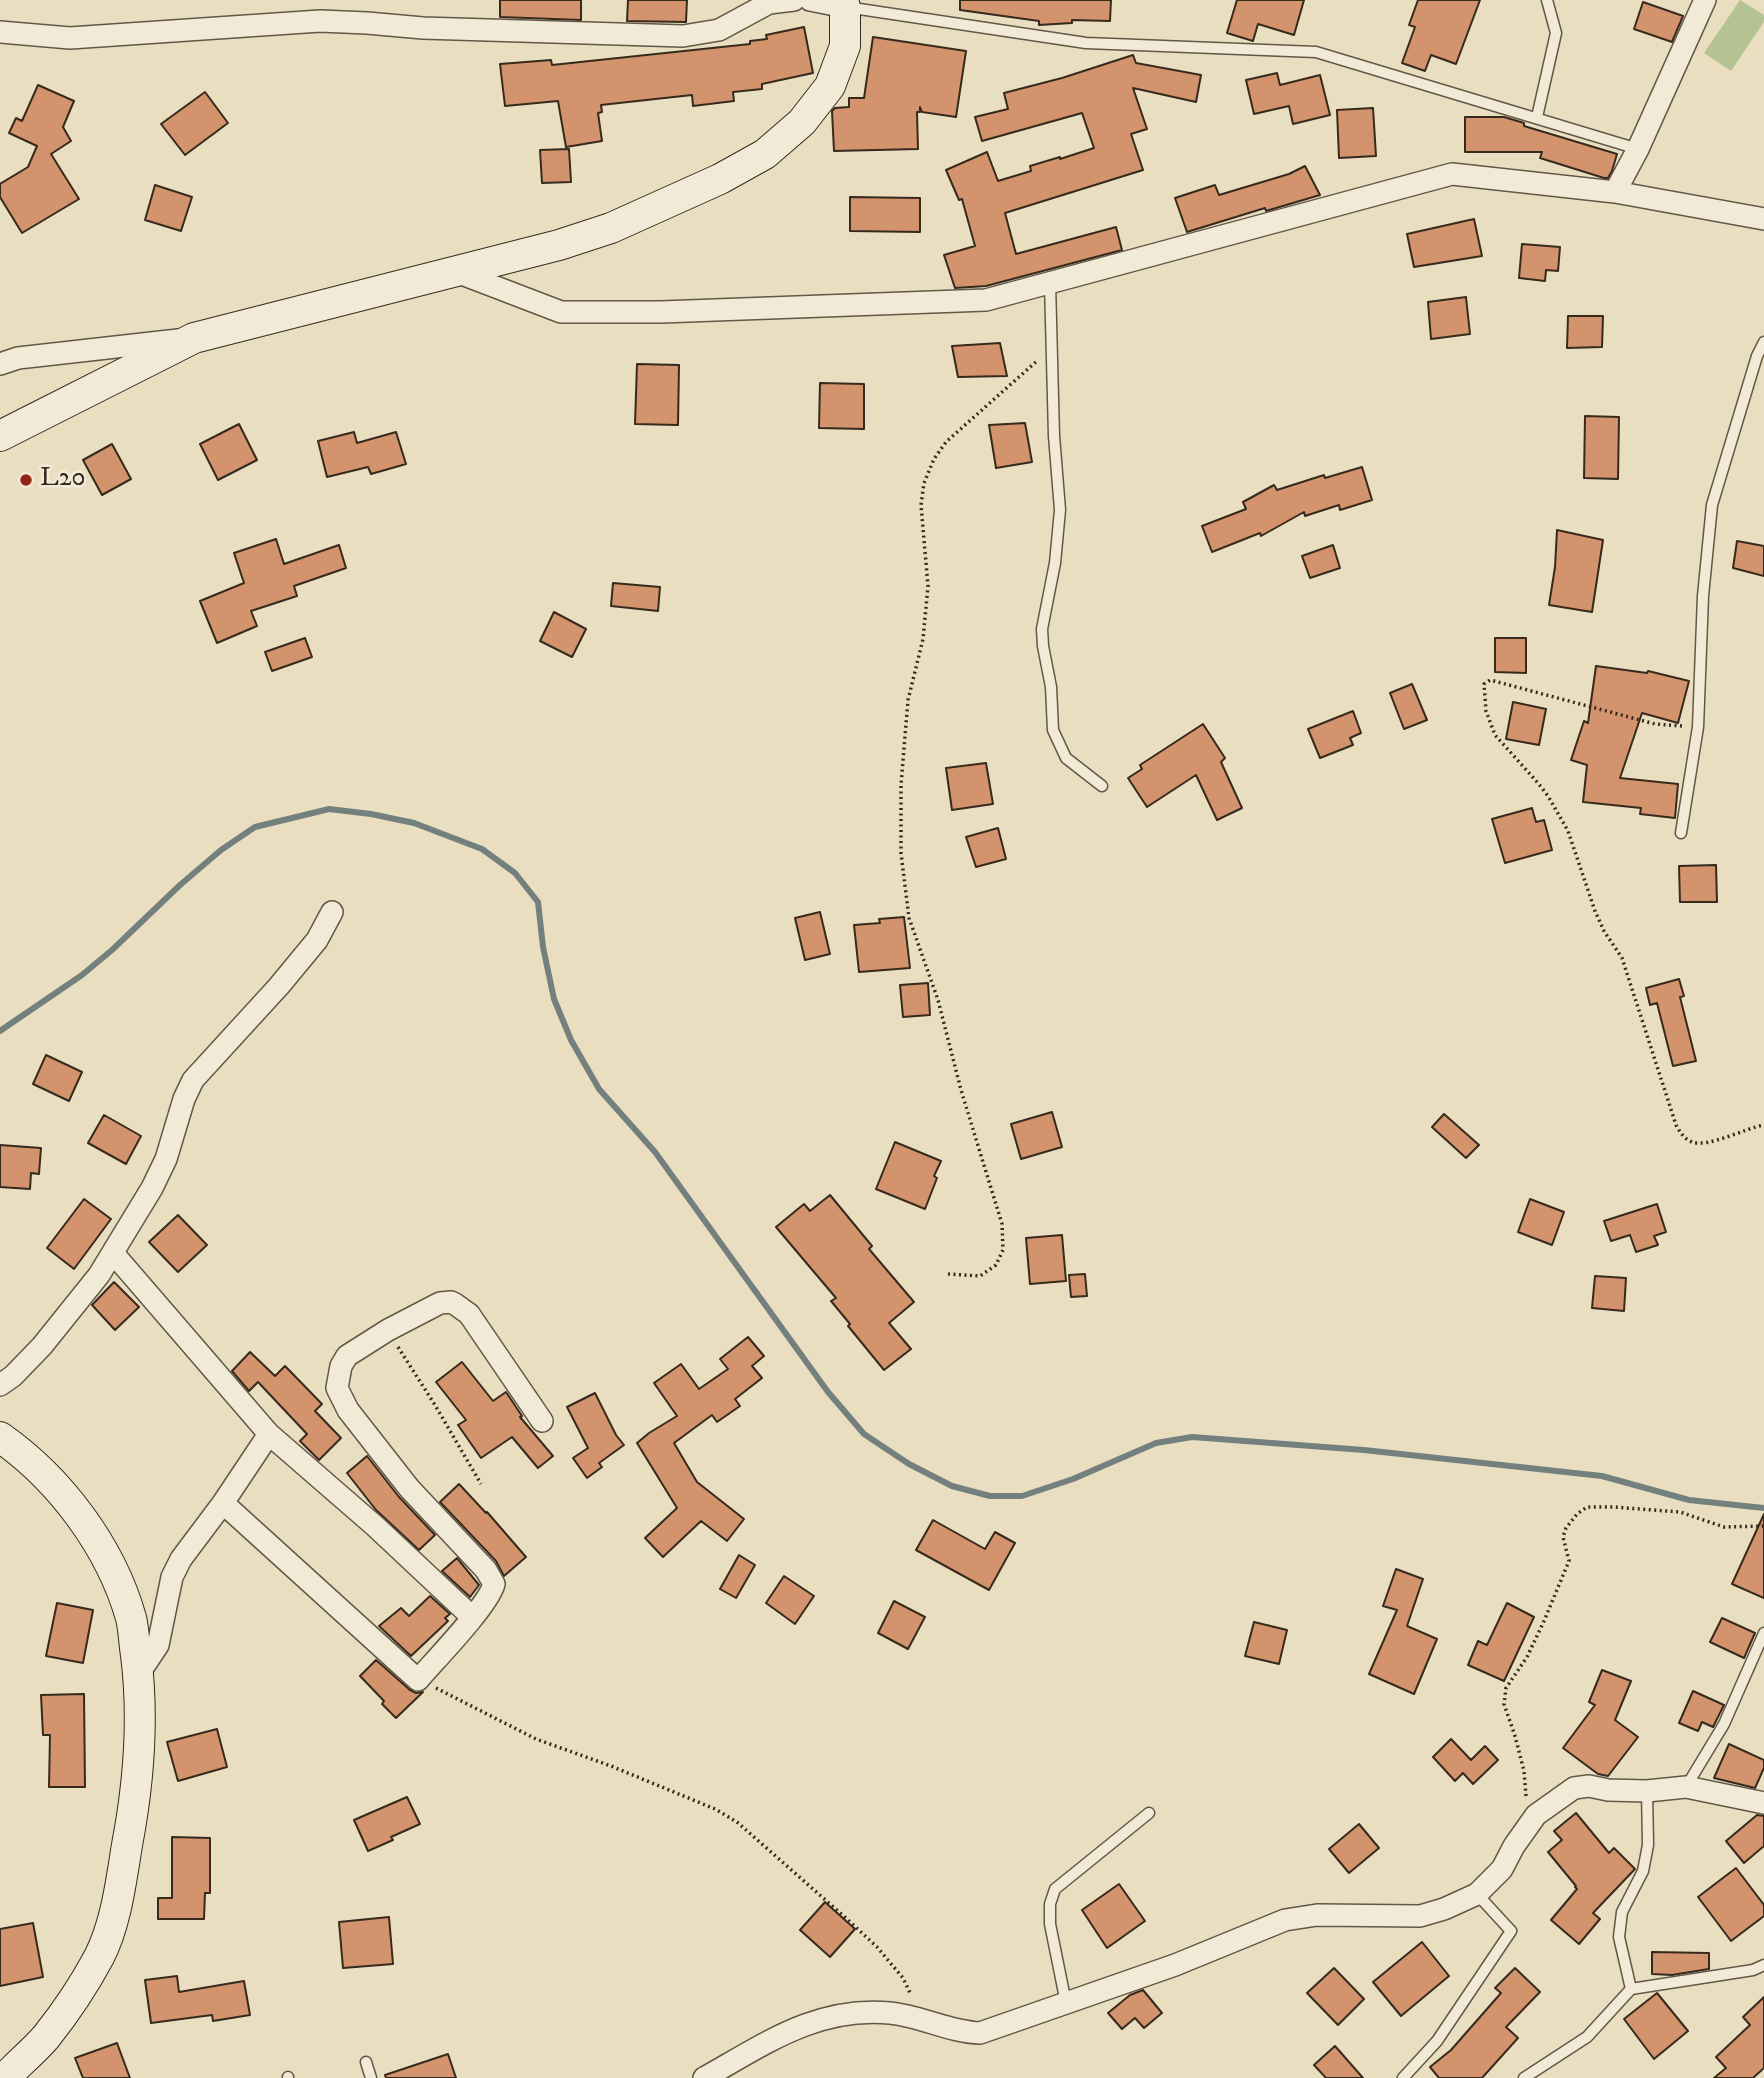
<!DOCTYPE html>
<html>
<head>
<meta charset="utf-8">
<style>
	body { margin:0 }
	canvas { display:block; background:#eadec1 }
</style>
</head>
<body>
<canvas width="1764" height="2078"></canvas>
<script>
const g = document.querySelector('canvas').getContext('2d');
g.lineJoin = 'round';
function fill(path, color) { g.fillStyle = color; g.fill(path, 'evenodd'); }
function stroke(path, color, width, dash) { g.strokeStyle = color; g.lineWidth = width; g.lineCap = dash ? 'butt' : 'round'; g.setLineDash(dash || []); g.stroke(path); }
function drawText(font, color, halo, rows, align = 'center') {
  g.font = font + ' "IM FELL DW Pica",serif'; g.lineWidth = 5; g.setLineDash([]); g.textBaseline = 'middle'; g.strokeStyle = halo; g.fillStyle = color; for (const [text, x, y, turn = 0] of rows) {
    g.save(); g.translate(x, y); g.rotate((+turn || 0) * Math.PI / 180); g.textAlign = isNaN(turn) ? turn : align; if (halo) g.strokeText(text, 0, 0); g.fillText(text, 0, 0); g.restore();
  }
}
fill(new Path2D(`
	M1740 0 1764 15V22L1731 71 1704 53Z`), '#b4c294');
stroke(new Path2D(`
	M0 1031 82 975 112 950 180 885 221 850 255 827 329 809 371 814 414 823 482 849 515 873 538 902 543 947 554 999 571 1040 599 1089 655 1152 828 1392 864 1434 909 1464 952 1486 990 1496H1022L1073 1479 1156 1443 1192 1437 1364 1450 1602 1476 1689 1500 1764 1508`), '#74807e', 6);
const building = new Path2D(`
	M500 0H581V20L500 17Z
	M628 0H687L686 22 627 21Z
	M960 0H1111L1110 21 1072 20V23L1039 25V21L960 10Z
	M1237 0H1304L1294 35 1258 24 1253 41 1227 33Z
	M1418 0H1480L1456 64 1431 55 1425 71 1402 63 1415 27 1409 25Z
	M1643 2 1683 16 1672 42 1634 29Z
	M804 27 813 73 762 84V89L733 92 734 101 693 106 692 95 601 105 602 112 598 113 602 141 566 147 558 101 505 106 500 64 551 60 552 65 750 44V41L767 39 766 35Z
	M873 37 966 51 956 117 922 112 920 107V112H917L918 149 834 151 832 111 835 108 849 107V98H864Z
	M1133 55 1136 63 1201 75 1196 102 1133 88 1147 129 1131 134 1143 170 1005 213 1016 254 1116 227 1122 250 986 286 955 288 944 255 975 246 962 199 959 200 946 170 987 152 998 181 1031 171 1030 166 1060 157V159L1094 148 1082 113 982 141 975 117 1008 109 1004 93 1062 78Z
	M1277 73 1280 85 1320 75 1330 115 1293 124 1289 106 1254 114 1246 80Z
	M38 85 74 101 63 127 71 141 51 154 79 199 22 233 0 197V184L28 167 37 146 9 133 16 118 22 121Z
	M205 92 228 123 185 155 161 124Z
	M1373 108 1376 156 1339 158 1337 110Z
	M1465 117H1504L1524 123V126L1617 154 1612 171 1608 178H1604L1540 158 1542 152H1465Z
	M569 149 571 182 542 183 540 150Z
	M1305 166 1320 195 1266 211 1265 208 1187 232 1175 198 1215 185 1219 195 1289 174Z
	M155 185 192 197 181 231 145 220Z
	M850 197 920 198V232L850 231Z
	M1474 219 1482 256 1414 267 1407 234Z
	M1522 244 1560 247 1558 271 1546 270 1545 281 1519 278Z
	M1466 297 1470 334 1431 339 1428 302Z
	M1568 316H1603L1602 347 1567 348Z
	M1000 343 1007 376 958 377 952 346Z
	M637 364 679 365 678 425 635 424Z
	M820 383 864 384V429L819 428Z
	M1585 416 1619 417 1618 479 1584 478Z
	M1025 423 1032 462 996 468 989 425Z
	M239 424 257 460 218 480 200 444Z
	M354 432 357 443 396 432 406 464 371 474 368 467 327 477 318 441Z
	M112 444 131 479 102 495 83 460Z
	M1362 467 1372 500 1340 510 1339 505 1305 516 1304 512 1261 536 1260 533 1212 552 1202 526 1246 509 1243 502 1274 485 1277 490 1324 475 1325 478Z
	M1557 530 1603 540 1592 612 1549 605 1555 567Z
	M276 539 284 564 339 545 346 568 294 586 297 596 251 611 257 626 217 643 200 601 244 583 234 553Z
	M1737 541 1764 546V576L1733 568Z
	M1333 545 1340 568 1310 578 1302 556Z
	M613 583 660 587 658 611 611 606Z
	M554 612 586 629 572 657 540 641Z
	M305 638 312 657 272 671 265 652Z
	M1495 638H1526V673L1495 672Z
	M1596 666 1647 673 1648 671 1689 681 1678 723 1642 713 1620 778 1678 784 1675 818 1640 814 1641 808 1583 802 1587 765 1571 760 1584 721 1588 723Z
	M1412 684 1427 720 1404 729 1390 693Z
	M1513 702 1546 709 1539 745 1506 739Z
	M1353 711 1361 733 1350 738 1353 745 1320 758 1308 729Z
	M1203 724 1225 758 1221 762 1242 808 1217 820 1196 775 1147 807 1128 778 1142 769 1140 765Z
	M986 763 993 804 952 810 946 768Z
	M1532 808 1536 822 1544 820 1552 850 1505 863 1492 819Z
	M998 828 1006 859 976 867 966 837Z
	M1716 865 1717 902H1680L1679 866Z
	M820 912 830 954 805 960 795 918Z
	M904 917 910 968 859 972 854 925 880 923 879 919Z
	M1679 979 1684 996 1680 997 1696 1061 1673 1066 1657 1003 1650 1005 1646 988Z
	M928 983 930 1015 903 1017 900 985Z
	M46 1055 82 1072 69 1101 33 1084Z
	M1052 1112 1062 1147 1021 1159 1011 1124Z
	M1444 1114 1479 1145 1466 1158 1432 1127Z
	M104 1115 141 1136 126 1164 88 1143Z
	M895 1142 941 1161 934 1176 937 1178 925 1209 876 1189Z
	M0 1145 41 1148 39 1174 31 1173 30 1189 0 1187Z
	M830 1195 872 1246 869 1249 914 1302 889 1323 911 1349 884 1370 848 1326 850 1324 831 1301 836 1298 776 1227 804 1204 810 1211Z
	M84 1199 111 1219 74 1269 47 1248Z
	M1530 1199 1564 1212 1552 1245 1518 1232Z
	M1657 1204 1666 1232 1654 1236 1658 1245 1636 1252 1630 1235 1611 1241 1604 1221Z
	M178 1215 207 1245 178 1272 149 1242Z
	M1062 1235 1066 1281 1030 1284 1026 1238Z
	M1085 1274 1087 1296 1071 1297 1069 1275Z
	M1595 1276 1626 1278 1624 1311 1592 1308Z
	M114 1282 139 1307 115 1330 92 1305Z
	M748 1337 764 1356 752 1366 762 1378 735 1399 740 1406 717 1422 712 1415 674 1443 697 1482 744 1519 727 1541 701 1521 663 1557 645 1538 677 1508 637 1443 649 1433 677 1416 654 1383 681 1364 699 1389 728 1369 720 1359Z
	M250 1352 275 1376 285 1366 322 1404 315 1411 341 1438 319 1460 300 1441 307 1434 258 1382 249 1391 232 1371Z
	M462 1362 493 1401 506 1392 522 1416 520 1417 553 1456 538 1468 512 1437 481 1458 458 1425 466 1420 436 1382Z
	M595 1393 616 1435 624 1445 599 1463 602 1467 587 1478 573 1458 588 1448 567 1407Z
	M367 1456 399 1497 435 1535 419 1550 376 1510 347 1473Z
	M459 1484 486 1513 487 1512 526 1557 504 1576 496 1561 440 1502Z
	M1764 1514V1598L1732 1584Z
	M933 1520 985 1549 995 1532 1015 1543 989 1590 916 1550Z
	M739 1555 755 1565 736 1598 720 1589Z
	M457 1558 479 1585 470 1597 442 1571Z
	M1396 1569 1423 1579 1407 1626 1437 1639 1414 1694 1369 1674 1397 1610 1383 1606Z
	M784 1576 814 1596 795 1624 766 1603Z
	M430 1596 450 1614 445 1618 448 1621 411 1656 379 1626 401 1608 409 1616Z
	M894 1601 925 1617 908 1649 878 1633Z
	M57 1603 93 1610 83 1663 46 1656Z
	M1507 1603 1534 1617 1504 1681 1468 1665 1478 1641 1487 1645Z
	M1722 1618 1755 1633 1744 1658 1710 1642Z
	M1254 1622 1287 1630 1279 1664 1245 1656Z
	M376 1660 410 1690 416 1693 423 1692 396 1718 382 1704 384 1701 360 1676Z
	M1602 1670 1631 1681 1615 1720 1638 1737 1608 1776 1598 1774 1563 1748 1595 1705 1589 1702Z
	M1693 1691 1724 1705 1713 1727 1702 1722 1698 1731 1679 1723Z
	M84 1694 85 1787H49L50 1735H43L41 1695Z
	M217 1729 227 1767 178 1781 167 1742Z
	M1451 1739 1471 1760 1485 1746 1498 1760 1473 1784 1463 1773 1455 1781 1433 1757Z
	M1729 1744 1764 1760V1768L1755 1788 1714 1778Z
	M407 1797 420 1824 391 1837 393 1840 368 1851 354 1820Z
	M1576 1813 1609 1853 1614 1848 1635 1869 1593 1913 1600 1919 1579 1944 1551 1920 1577 1889 1575 1887 1576 1886 1548 1852 1562 1840 1554 1831Z
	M1757 1815 1764 1816V1846L1744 1863 1726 1841Z
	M1359 1824 1379 1848 1349 1873 1329 1849Z
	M172 1837 210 1838V1893H205L204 1919H158V1898H172Z
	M1736 1868 1764 1905V1916L1731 1941 1698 1897Z
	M1119 1884 1145 1921 1107 1948 1082 1910Z
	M825 1902 855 1929 830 1957 800 1930Z
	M389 1917 393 1964 343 1968 339 1922Z
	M33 1923 43 1977 0 1986V1929Z
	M1422 1942 1449 1976 1401 2016 1373 1982Z
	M1652 1952 1709 1953V1969L1672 1975 1652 1974Z
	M1334 1968 1364 1999 1338 2025 1307 1993Z
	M1515 1968 1540 1992 1506 2027 1518 2038 1482 2078H1439L1430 2067 1451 2050 1501 1993 1495 1988Z
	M177 1976 179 1992 244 1981 250 2015 213 2021 212 2015 151 2023 145 1980Z
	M1143 1990 1162 2013 1144 2028 1135 2018 1122 2029 1108 2013 1130 1995Z
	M1657 1993 1688 2031 1654 2059 1624 2019Z
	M1764 1997V2068L1753 2078H1714L1726 2068 1716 2057 1750 2025 1743 2017Z
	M117 2043 130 2078H83L75 2058Z
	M1335 2046 1363 2078H1326L1314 2065Z
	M448 2054 456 2078H386L385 2075Z`);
fill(building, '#d3936c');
stroke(building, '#362a1d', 2);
const lane = new Path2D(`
	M846 7 1086 43 1316 52 1638 149
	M1537 117 1556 33 1547 0
	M1050 283 1054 436 1060 510 1055 563 1042 629 1043 646 1051 687 1053 730 1066 758 1102 786
	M1681 833 1698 727 1703 596 1712 505 1757 356 1764 342
	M1686 1787 1724 1724 1764 1633
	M1631 1989 1619 1937 1622 1912 1643 1871 1648 1845 1647 1791
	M1066 2003 1050 1924V1904L1055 1889 1149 1813
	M366 2062 371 2078
	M288 2077V2078
	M1403 2078 1437 2041 1511 1931 1477 1894
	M1524 2078 1587 2037 1631 1989 1753 1970 1764 1965`);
const street = new Path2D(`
	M772 0 769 3 794 0
	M810 0 845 7
	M0 32 70 38 320 21 367 23 423 28 683 36 719 30 769 3
	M1615 192 1638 149 1705 0
	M454 271 561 312H661L986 300 1452 174 1615 192 1764 219
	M0 364 18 358 178 340
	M113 1253 269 1434 223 1503 181 1559 172 1577 158 1645 138 1675
	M0 1385 13 1376 42 1346 99 1275 152 1188 166 1159 184 1099 193 1080 279 986 317 940 332 912
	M269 1434 375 1526 472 1617
	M223 1503 418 1680C435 1660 488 1606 494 1584L486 1570 409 1488 348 1410 337 1388 341 1366 347 1356 388 1330 440 1303 451 1302 455 1304 469 1314 542 1421
	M704 2078C765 2044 817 2006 890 2013 921 2016 949 2032 980 2033L1175 1965 1285 1920 1317 1915 1420 1916 1444 1909 1477 1894 1502 1869 1514 1846 1536 1815 1574 1788 1589 1786 1608 1790 1647 1791 1686 1787 1764 1803`);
const secondary = new Path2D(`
	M0 436 194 338 559 245 611 228 720 179 765 154 802 122 830 86 845 46V7L843 0
	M0 1437C60 1479 111 1547 131 1618 134 1630 134 1643 136 1655 144 1719 139 1782 127 1845 121 1882 116 1924 99 1957 84 1985 66 2012 46 2037 34 2051 18 2064 5 2078`);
stroke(lane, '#635746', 13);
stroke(street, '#635746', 24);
stroke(secondary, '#362a1d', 32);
stroke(new Path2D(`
	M1682 726 1655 724 1494 681 1490 680 1484 684 1486 711 1495 735 1538 783 1548 796 1568 831 1595 911 1604 931 1622 958 1676 1125C1680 1132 1684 1139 1692 1142 1708 1148 1746 1128 1764 1125
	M948 1274 980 1276 996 1265 1003 1250 1002 1224 961 1090 938 1000 909 918 901 853V785L908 700 923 639 928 586 921 505 924 483 934 459 946 442 1038 360
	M398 1347 435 1405 481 1484
	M436 1688 536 1739 611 1766 715 1809 737 1822 847 1919 877 1947 903 1978 911 1995
	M1526 1796 1524 1771 1515 1736 1504 1704 1506 1688 1527 1657 1544 1621 1569 1561 1563 1537 1566 1528 1577 1514 1587 1507H1613L1680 1512 1724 1527 1764 1526`), '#362a1d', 3.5, [2, 3.5]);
stroke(lane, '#f1ead7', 10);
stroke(street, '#f1ead7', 21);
stroke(secondary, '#f1ead7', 30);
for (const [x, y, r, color] of [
	[26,480,7,"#8f2418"]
]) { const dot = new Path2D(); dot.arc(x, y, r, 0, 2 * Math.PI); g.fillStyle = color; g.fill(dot); stroke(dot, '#f1ead7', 2.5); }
drawText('26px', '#362a1d', '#f1ead7', [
	["L20",40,480]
], 'left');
</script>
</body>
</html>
